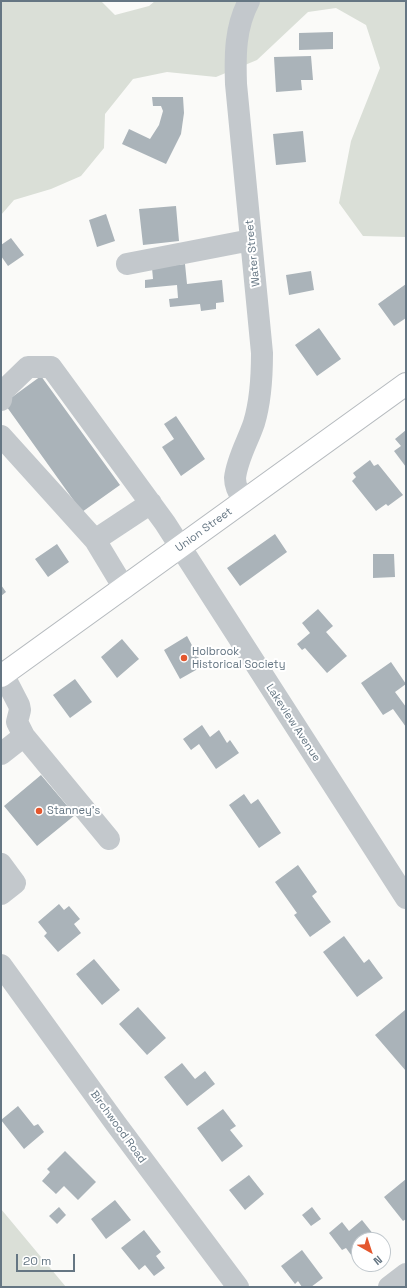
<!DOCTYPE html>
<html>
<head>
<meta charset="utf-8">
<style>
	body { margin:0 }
	#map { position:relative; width:407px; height:1288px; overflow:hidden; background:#fafaf8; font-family:"Space Grotesk",sans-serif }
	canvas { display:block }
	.frame { position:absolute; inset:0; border:2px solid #657683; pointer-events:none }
	.north { position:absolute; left:351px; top:1232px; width:40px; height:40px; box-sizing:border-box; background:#fff; border:1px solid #c1c8cd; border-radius:50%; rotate:141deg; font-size:11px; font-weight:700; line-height:16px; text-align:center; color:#657683 }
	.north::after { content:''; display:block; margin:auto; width:14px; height:18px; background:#e4572e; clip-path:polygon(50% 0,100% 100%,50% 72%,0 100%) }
	.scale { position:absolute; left:16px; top:1254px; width:59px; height:18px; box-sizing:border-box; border:2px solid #657683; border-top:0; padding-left:5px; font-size:12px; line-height:14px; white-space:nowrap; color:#657683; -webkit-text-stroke:3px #fff; paint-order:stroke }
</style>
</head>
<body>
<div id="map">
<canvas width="407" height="1288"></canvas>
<div class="frame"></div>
<div class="north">N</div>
<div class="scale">20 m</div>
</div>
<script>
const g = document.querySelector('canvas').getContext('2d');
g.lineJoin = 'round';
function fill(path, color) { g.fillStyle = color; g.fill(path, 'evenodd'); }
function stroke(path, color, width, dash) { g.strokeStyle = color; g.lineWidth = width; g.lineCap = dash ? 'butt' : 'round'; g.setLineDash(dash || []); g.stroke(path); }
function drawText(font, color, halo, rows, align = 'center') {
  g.font = font + ' "Space Grotesk",sans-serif'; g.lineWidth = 4; g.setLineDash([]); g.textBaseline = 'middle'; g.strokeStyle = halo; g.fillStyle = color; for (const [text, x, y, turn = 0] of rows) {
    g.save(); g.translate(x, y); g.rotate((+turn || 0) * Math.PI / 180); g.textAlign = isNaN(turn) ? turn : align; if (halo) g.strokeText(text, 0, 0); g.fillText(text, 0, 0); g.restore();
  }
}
fill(new Path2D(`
	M1 1H101L115 15 149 6 155 1H406V237L363 236 339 203 351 141 380 68 366 25 336 8 308 12 257 60 216 77 167 72 133 79 105 114 104 148 81 176 51 189 14 200 1 215Z
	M1 1209 66 1287H1Z`), '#dadfd7');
fill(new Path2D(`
	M333 32V49L299 50V33Z
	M311 56 313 80H301L302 90 276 92 274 57Z
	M152 97H183L184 113 181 134 166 164 122 144 129 129 150 139 159 125 163 111 161 106H153Z
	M303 131 306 162 276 165 273 134Z
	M176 206 179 241 143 245 139 209Z
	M106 214 115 241 97 247 89 220Z
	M11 238 24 255 8 266 1 256V245Z
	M185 264 187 284 222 280 224 302 216 303V309L201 311 200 304 170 307 169 299 178 298 177 285 145 288V280L153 279 152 268Z
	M311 271 314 290 289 295 286 275Z
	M406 284V318L394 326 378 304Z
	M319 328 341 359 317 376 295 345Z
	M41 376 120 485 82 512 4 403Z
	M176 416 205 459 181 476 162 447 174 439 164 424Z
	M406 430V467L394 451 401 446 395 439Z
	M370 460 374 466 378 464 403 495 388 506 386 504 376 511 352 481 356 477 353 473Z
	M275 534 287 552 240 586 227 568Z
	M57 544 69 562 48 577 35 559Z
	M373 554H394L395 577 373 578Z
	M1 585 6 592 1 596Z
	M318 609 333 626 326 632 347 656 327 673 305 648 302 650 297 644 310 633 302 623Z
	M187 636 203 666 180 679 164 650Z
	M122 639 139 659 117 678 101 657Z
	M391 662 406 684 395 692 406 707V727L393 709 383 715 361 683Z
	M75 679 92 702 70 718 53 695Z
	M202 725 210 737 219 730 227 743 230 740 239 753 216 769 199 744 191 750 183 739Z
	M41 775 75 815 37 846 4 806Z
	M244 794 251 804 258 799 281 833 259 848 229 805Z
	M298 865 317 892 312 896 331 922 310 937 294 915 297 913 275 882Z
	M59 904 64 910 69 906 80 919 74 924 81 933 58 952 44 936 47 933 38 922Z
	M344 936 364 963 369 959 383 978 357 997 323 952Z
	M94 959 120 990 102 1005 76 974Z
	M138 1007 166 1038 147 1055 119 1024Z
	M405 1010 406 1011V1071L375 1035Z
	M182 1063 195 1079 205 1071 215 1084 187 1106 164 1077Z
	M18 1106 34 1126 38 1124 44 1132 24 1149 1 1120Z
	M223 1109 236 1126 230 1130 243 1146 222 1162 197 1128Z
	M65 1151 96 1182 78 1200 64 1186 56 1194 42 1181 50 1172 47 1169Z
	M249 1175 264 1194 245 1210 229 1190Z
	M406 1179V1219L403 1221 384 1197Z
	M115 1200 131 1220 106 1239 91 1219Z
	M59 1207 66 1215 57 1224 49 1216Z
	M312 1207 321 1219 311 1226 302 1215Z
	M362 1220 378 1240H359V1255L354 1259 346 1248 342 1250 329 1233 342 1222 349 1231Z
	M144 1230 161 1252 156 1256 165 1268 154 1276 145 1265 139 1270 121 1248Z
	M302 1250 323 1278 311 1287H302L298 1281 295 1284 281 1266Z`), '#aab3b9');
const major = new Path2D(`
	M1 676 406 384`);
stroke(major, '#b5babe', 24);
stroke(new Path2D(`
	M127 264 251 240
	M1 400 2 392 28 367H51L165 523 406 898
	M1 436 95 540 124 588
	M244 501C239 494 235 487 235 478 237 459 248 441 254 423 261 400 262 377 262 353L236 84C235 55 235 27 249 1
	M95 540 151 503
	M3 674 19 705 20 710 17 722 24 736 109 839
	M1 754 24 736
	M1 864 15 883 1 894
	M1 965 116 1124 238 1287
	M389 1287 406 1274`), '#c3c8cc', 22);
stroke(major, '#fff', 22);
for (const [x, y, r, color] of [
	[184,658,4,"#e4572e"],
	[39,811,4,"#e4572e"]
]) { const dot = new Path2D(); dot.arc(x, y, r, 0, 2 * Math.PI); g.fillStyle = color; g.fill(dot); stroke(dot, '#fff', 1.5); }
drawText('11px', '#657683', '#fff', [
	["Water Street",253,253,-96],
	["Union Street",204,530,-36],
	["Lakeview Avenue",293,723,57],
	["Birchwood Road",118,1127,54]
]);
drawText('11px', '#657683', '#fff', [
	["Holbrook",192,652],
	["Historical Society",192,665],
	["Stanney's",47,811]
], 'left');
</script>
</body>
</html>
